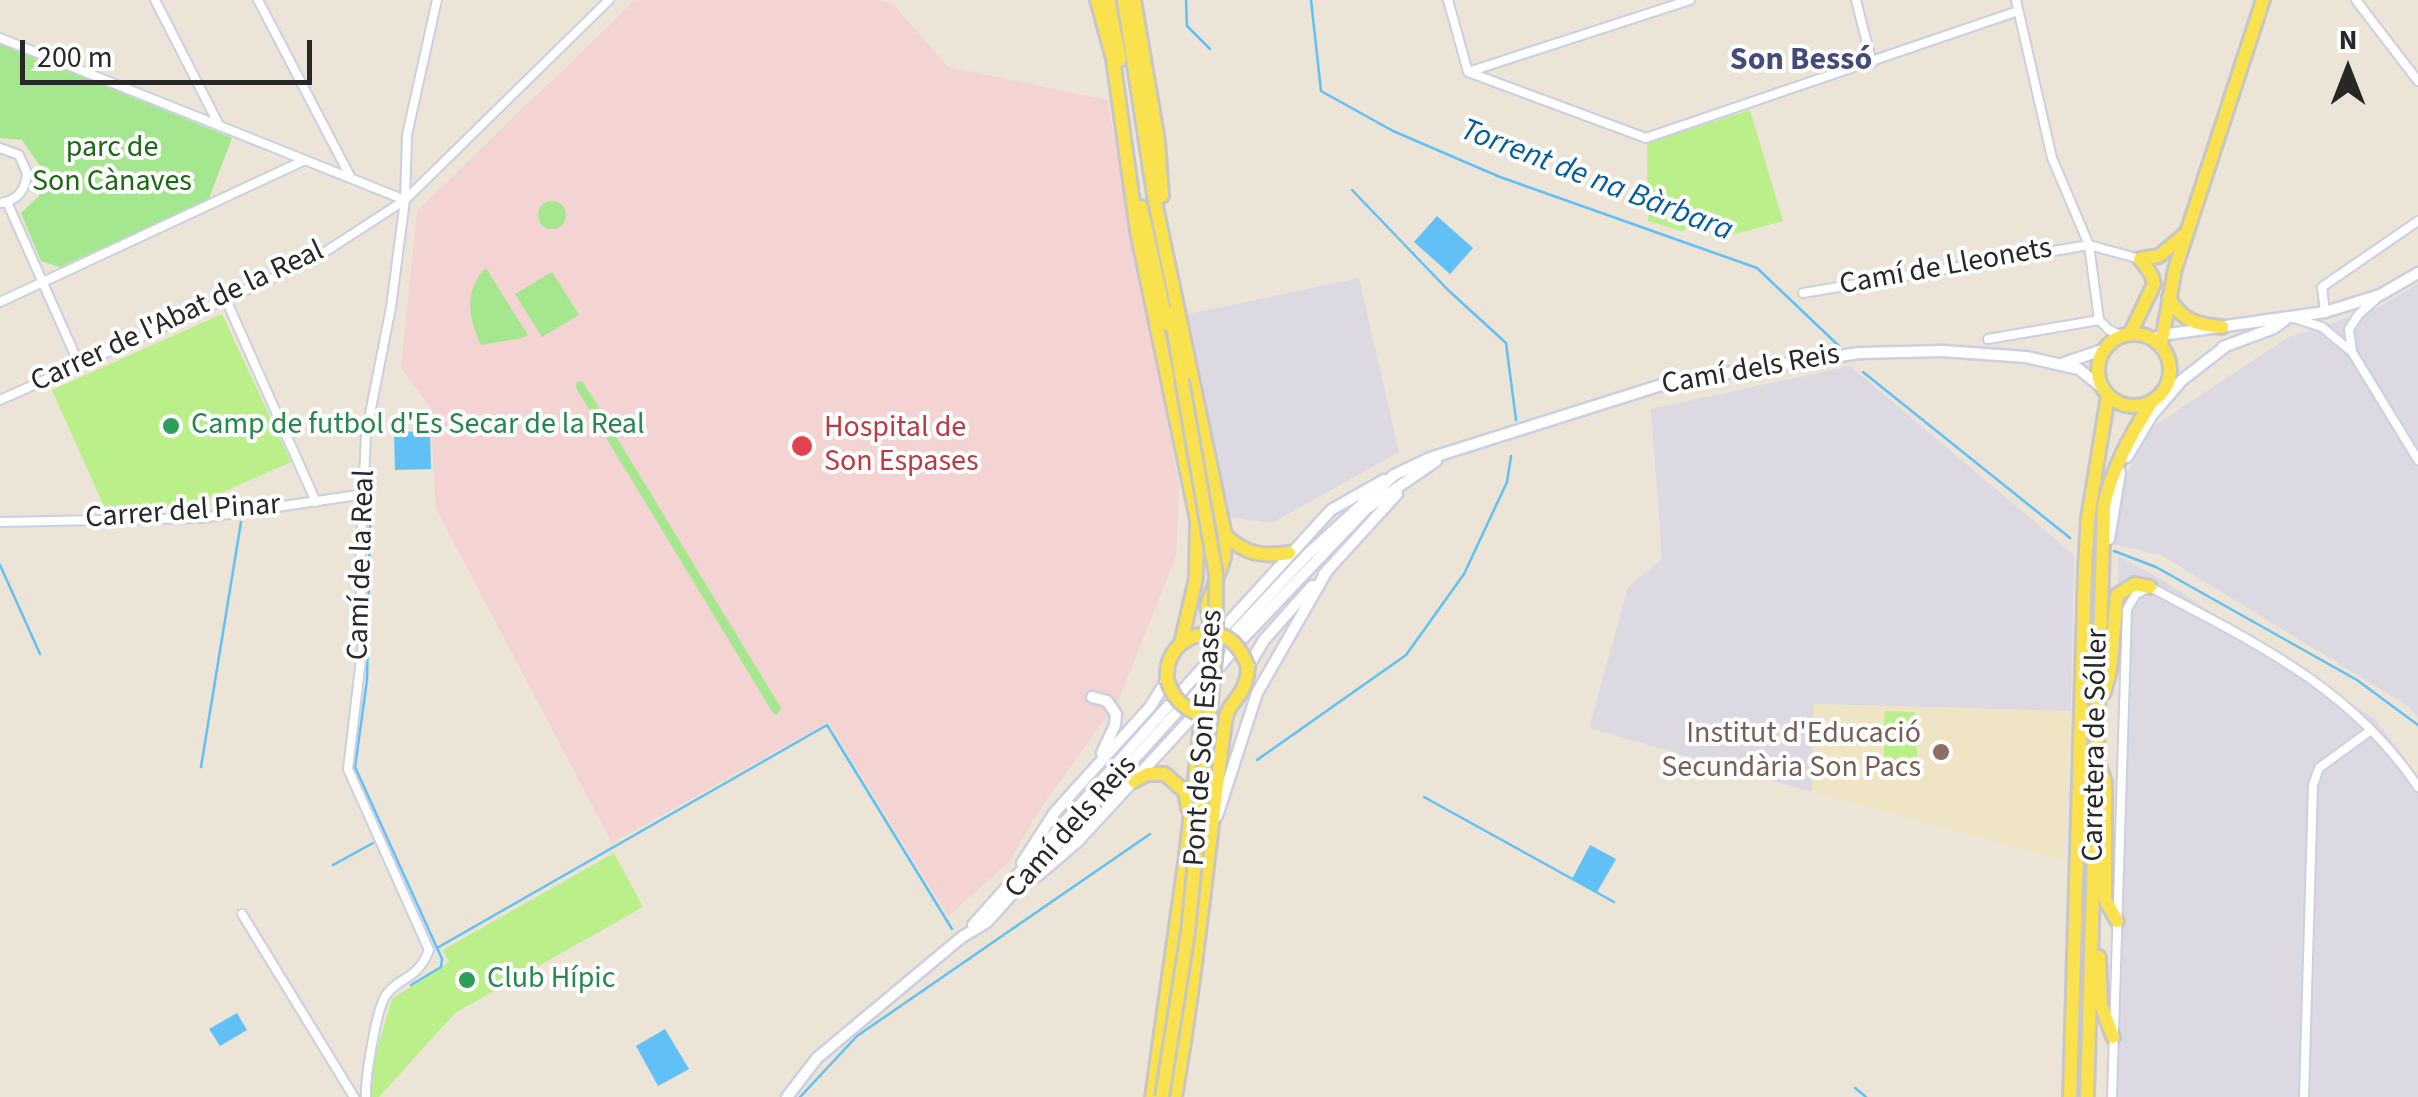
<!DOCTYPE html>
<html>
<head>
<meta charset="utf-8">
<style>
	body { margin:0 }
	#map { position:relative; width:2418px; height:1097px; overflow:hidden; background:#ebe4d7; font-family:"Source Sans 3",sans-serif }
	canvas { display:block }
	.north { position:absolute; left:2298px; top:20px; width:100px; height:100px; -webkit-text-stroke:8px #fff; paint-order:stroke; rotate:0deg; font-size:28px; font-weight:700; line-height:40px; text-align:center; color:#272727 }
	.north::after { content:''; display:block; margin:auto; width:35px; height:45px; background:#272727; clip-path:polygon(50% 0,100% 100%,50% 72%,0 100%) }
	.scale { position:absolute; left:20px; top:40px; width:292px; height:45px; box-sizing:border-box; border:5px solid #272727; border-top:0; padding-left:12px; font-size:30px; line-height:35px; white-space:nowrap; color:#272727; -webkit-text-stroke:8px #fff; paint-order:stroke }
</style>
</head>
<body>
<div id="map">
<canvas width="2418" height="1097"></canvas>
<div class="north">N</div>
<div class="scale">200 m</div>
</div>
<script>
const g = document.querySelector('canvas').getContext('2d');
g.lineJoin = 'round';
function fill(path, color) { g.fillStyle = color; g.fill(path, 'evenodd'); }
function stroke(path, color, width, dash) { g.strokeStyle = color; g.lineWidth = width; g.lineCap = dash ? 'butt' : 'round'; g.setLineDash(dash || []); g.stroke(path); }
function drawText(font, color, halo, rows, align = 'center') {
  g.font = font + ' "Source Sans 3",sans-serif'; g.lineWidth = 8; g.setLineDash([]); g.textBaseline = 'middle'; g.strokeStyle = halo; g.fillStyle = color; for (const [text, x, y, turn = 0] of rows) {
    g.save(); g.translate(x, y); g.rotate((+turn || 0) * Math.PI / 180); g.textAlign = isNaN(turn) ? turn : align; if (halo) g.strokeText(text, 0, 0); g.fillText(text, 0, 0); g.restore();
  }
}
fill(new Path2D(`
	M1359 278 1399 452 1272 523 1227 517 1185 315Z
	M2418 284V717L2408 706 2161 555 2112 544 2120 486 2154 426 2287 338 2379 307Z
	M1850 366 2074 555 2071 711 1814 704 1812 792 1589 728 1628 587 1662 559 1651 409Z
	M2118 556 2161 579 2376 720 2418 776V1097H2118L2122 937Z`), '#dcd9e3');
fill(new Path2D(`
	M1814 704 2071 711 2063 860 1812 792Z`), '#efe5c5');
fill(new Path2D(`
	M635 0H880L895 6 948 67 1107 100 1179 485 1176 556 1119 699 1040 809 1008 863 948 916 828 722 612 843 436 509 430 407 401 368 417 211Z`), '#f3d4d3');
fill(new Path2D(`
	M0 43 232 138 208 201 60 267 41 261 21 213 39 196 42 169 22 140 0 138Z
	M538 215a14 14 0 1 1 28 0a14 14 0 1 1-28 0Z
	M486 268 528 335 522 338 481 345C469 320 463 289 486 268Z
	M552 272 579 315 542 337 515 294Z
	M577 381 583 382 781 708 777 715 773 713 576 388Z`), '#a5e78f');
fill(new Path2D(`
	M1750 110 1783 221 1713 240 1705 222 1681 231 1648 221 1647 143Z
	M222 314 291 462 185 509 106 511 52 390Z
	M1885 711 1915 712 1914 733 1884 732Z
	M1884 739H1917V760H1884Z
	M614 853 643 907 455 1013 379 1097H371L368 1080 392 999 449 962 443 950Z`), '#bbef89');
fill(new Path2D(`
	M1437 216 1473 248 1450 274 1414 242Z
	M430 431 431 469 395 470 394 432Z
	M1590 845 1616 859 1597 892 1572 879Z
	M237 1013 247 1030 220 1046 209 1029Z
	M665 1029 689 1069 658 1086 636 1046Z`), '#61c1f6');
stroke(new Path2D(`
	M1186 0 1187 26 1210 49
	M1311 0 1321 91 1393 131 1500 177 1757 268 1839 346
	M1352 190 1448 290 1506 343 1516 420
	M1863 372 2070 538
	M370 526 367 680 355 767 442 959 441 967 411 985
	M2114 551 2156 567 2357 680 2418 725
	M0 565 40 654
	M1257 760 1406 655 1464 574 1507 482 1511 456
	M201 767 241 522
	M1424 797 1614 902
	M333 865 373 843
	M437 948 827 725 952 929
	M1855 1088 1866 1097
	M800 1097 857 1036 1150 834`), '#61c1f6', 2.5);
const minor = new Path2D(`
	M155 0 219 125
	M258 0 351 178
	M1448 0 1468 72 1646 138 2018 11
	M1856 0 1872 63
	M2016 0 2052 158 2089 245 2099 320 2109 330 2122 336
	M2356 0 2418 81
	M0 38 405 200
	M1468 72 1690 0
	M0 148 19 155 27 173C26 189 18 201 0 203
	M7 202 79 364
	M1803 293 2089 245 2140 259
	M0 302 305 160
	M227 302 316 502
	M2325 312 2322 287 2418 221
	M2294 318 2322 327 2352 352 2349 329 2359 314 2377 298
	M1988 339 2099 320
	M2352 352 2418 460
	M0 400 311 261 405 200 609 0
	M0 522 201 518 365 494
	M242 914 354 1097
	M366 1097C365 1080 376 1009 386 995 399 976 417 981 429 950L348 769 363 642 360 567 366 434 391 307 405 200 407 135 437 0
	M2112 1097 2127 609 2136 594 2150 587C2252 641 2351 687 2418 787
	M2304 1097 2313 785 2319 768 2371 730`);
const tertiary = new Path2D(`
	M2153 339 2162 335 2325 312 2380 295 2418 273
	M2223 347 2274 328 2285 320
	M2064 363 2102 350
	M2127 457 2152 415 2182 380 2226 346
	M2109 539 2120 472
	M1324 574 1397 494
	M1236 631 1308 554 1394 475 1430 458 1674 381 1859 353 1943 351 2026 357 2079 369 2101 387
	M1218 634 1331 510 1384 480
	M1244 637 1366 509 1436 461
	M1248 667 1264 640 1312 586
	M1182 691 1223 645
	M1092 697 1107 701 1116 714 1115 725 1102 753
	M1192 699 1231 653
	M1217 816 1257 693 1328 569
	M1022 863 1055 812 1150 707 1167 680
	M1037 876 1077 842 1196 713
	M973 925 1168 706
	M787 1097 817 1058 962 937 987 922 1176 713`);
const primary = new Path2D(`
	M1097 0 1113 59 1137 231 1197 520 1196 578 1181 643
	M1108 0 1120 60
	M1124 0 1155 201 1225 535 1224 558 1207 606 1212 633
	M1134 0 1158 141 1162 196
	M1141 207 1167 324
	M2140 259 2159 256 2184 235
	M2169 297C2180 320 2197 325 2222 327
	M1171 313 1182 380
	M2098 370a36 36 0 1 1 72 0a36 36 0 1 1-72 0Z
	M2130 334 2154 284 2151 274 2140 259
	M2161 345 2175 269 2263 0
	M1225 535C1245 554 1262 557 1289 553
	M1167 680C1165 649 1188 631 1218 634
	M2104 693 2110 671 2117 595 2135 584 2150 587
	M2100 767 2105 782V899L2117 921
	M1134 781 1148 774H1165L1185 792 1188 809
	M2099 957 2101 1005 2113 1037
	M1152 1097 1186 856 1202 715
	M1175 1097C1197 972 1208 847 1225 722 1228 699 1247 698 1248 667
	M2070 1097 2085 568 2088 518 2108 396
	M2087 1097 2104 505C2113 467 2130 436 2151 403`);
stroke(minor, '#cccfe2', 12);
stroke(tertiary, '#cccfe2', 15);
stroke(primary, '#c7c7c7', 18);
stroke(minor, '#fff', 8);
stroke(tertiary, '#fff', 10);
stroke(primary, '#fae14e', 12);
const primaryBridge = new Path2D(`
	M1218 634C1235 639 1242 652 1248 667
	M1167 680C1173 697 1180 705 1196 713
	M1162 1097 1188 932 1216 649V575L1182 380`);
stroke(primaryBridge, '#c7c7c7', 18, []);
stroke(primaryBridge, '#fae14e', 12);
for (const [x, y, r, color] of [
	[171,426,10,"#2e9e5b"],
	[802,446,12,"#e0444e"],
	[1941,752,10,"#8d6e63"],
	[467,980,10,"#2e9e5b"]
]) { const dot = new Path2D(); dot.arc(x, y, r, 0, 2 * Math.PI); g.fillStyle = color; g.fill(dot); stroke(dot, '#fff', 4); }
drawText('30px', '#1e6714', '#fff', [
	["parc de",112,149],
	["Son Cànaves",112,183]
]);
drawText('30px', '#272727', '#fff', [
	["Camí de Lleonets",1946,268,-10],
	["Carrer de l'Abat de la Real",178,318,-25],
	["Camí dels Reis",1751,371,-10],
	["Carrer del Pinar",183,513,-4],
	["Camí de la Real",363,565,-88],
	["Pont de Son Espases",1205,738,-86],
	["Carretera de Sóller",2097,745,-89],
	["Camí dels Reis",1072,828,-48]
]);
drawText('30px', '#27864d', '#fff', [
	["Camp de futbol d'Es Secar de la Real",191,426],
	["Club Hípic",487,980]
], 'left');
drawText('30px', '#be3a42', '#fff', [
	["Hospital de",824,429],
	["Son Espases",824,463]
], 'left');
drawText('30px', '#785e54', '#fff', [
	["Institut d'Educació",1921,735],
	["Secundària Son Pacs",1921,769]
], 'right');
drawText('bold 32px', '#454a7a', '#fff', [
	["Son Bessó",1801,62]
]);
drawText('italic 32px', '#045b9e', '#fff', [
	["Torrent de na Bàrbara",1596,182,21]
]);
</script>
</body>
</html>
